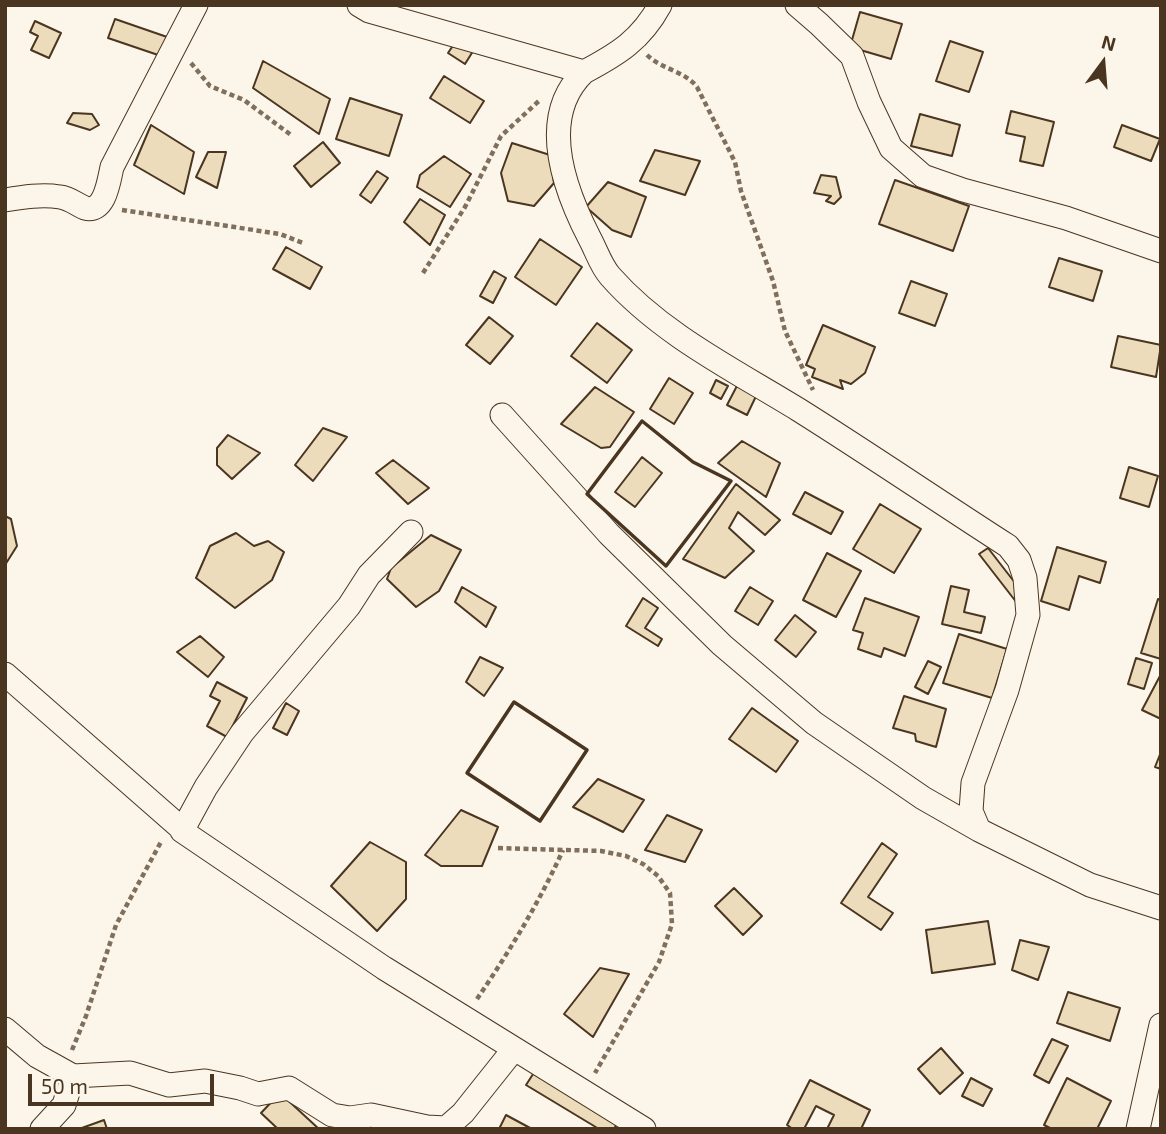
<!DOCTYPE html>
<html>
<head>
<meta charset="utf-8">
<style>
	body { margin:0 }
	#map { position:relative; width:1166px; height:1134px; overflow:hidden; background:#fbf6e9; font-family:"Exo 2",sans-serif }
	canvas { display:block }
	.frame { position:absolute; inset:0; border:7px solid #4a3520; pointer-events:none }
	.north { position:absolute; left:1068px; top:28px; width:70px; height:70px; -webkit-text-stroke:5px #fbf6e9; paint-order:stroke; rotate:16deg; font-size:19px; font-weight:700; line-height:28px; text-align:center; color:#4a3520 }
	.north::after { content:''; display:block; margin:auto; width:24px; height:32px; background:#4a3520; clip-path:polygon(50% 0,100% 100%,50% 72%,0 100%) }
	.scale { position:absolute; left:28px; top:1074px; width:186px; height:32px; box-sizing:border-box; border:4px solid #4a3520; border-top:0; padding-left:9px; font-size:21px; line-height:24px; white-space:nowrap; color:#4a3520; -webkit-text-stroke:5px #fbf6e9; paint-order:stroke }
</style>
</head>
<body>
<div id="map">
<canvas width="1166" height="1134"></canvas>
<div class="frame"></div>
<div class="north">N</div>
<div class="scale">50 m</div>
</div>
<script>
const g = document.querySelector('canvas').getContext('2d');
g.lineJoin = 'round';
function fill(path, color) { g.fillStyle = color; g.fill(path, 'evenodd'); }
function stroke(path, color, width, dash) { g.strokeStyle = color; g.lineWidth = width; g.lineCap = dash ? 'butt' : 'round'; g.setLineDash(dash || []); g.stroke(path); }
const building = new Path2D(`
	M860 12 902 24 891 59 850 47Z
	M115 19 170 38 164 57 108 38Z
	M35 21 61 33 49 58 31 50 38 36 30 32Z
	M950 41 983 52 969 92 936 81Z
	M454 44 475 48 465 64 448 53Z
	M263 61 330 99 319 134 253 88Z
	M444 76 484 101 470 123 430 98Z
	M350 98 402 115 389 156 336 139Z
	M1011 111 1054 122 1043 166 1020 161 1025 137 1006 133Z
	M73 113 92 114 99 125 90 130 67 123Z
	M920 114 960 125 952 156 911 146Z
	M151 125 194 152 184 194 134 165Z
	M1122 125 1160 139 1151 161 1114 147Z
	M323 142 340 163 311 187 294 166Z
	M512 143 550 155 554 183 534 206 508 201 501 173Z
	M655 150 700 161 685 195 640 181Z
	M208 152H226L217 188 196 177Z
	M444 156 471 174 450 207 417 187 420 175Z
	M377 171 388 178 371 203 360 195Z
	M821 175 836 177 841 197 834 204 826 201 831 196 814 193Z
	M895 180 969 206 953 251 879 224Z
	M608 182 646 197 631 237 612 230 586 207Z
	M420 199 445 215 430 245 404 222Z
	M540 239 582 267 556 305 515 277Z
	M286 247 322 267 310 289 273 269Z
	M1059 258 1102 271 1093 301 1049 287Z
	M494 271 506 278 493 303 480 296Z
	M911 281 947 294 935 326 899 313Z
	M489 317 513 336 490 364 466 345Z
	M597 323 632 350 607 383 571 356Z
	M823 325 875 347 865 373 851 384 840 380 843 389 812 377 815 369 806 365Z
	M1118 336 1161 345 1156 377 1111 367Z
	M669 378 693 393 674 424 650 409Z
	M716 380 728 386 721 399 710 393Z
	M739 382 758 392 747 415 727 405Z
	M595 387 634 412 610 447 601 448 561 424Z
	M323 428 347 437 313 481 295 465Z
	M228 435 260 453 232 479 217 465V448Z
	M742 441 780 463 766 497 718 463Z
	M642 457 662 473 635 507 615 492Z
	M393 460 429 488 408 504 376 473Z
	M1129 467 1158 476 1149 507 1120 498Z
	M736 484 780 520 765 535 738 512 729 528 754 551 725 578 683 559Z
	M805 492 843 512 831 534 793 514Z
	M880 504 921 529 894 573 853 549Z
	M5 516 11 519 17 546 5 565Z
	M236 533 254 546 268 541 284 552 272 580 235 608 196 578 210 546Z
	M431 535 461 550 439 591 416 607 387 579 391 568Z
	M1057 547 1106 562 1100 583 1079 576 1069 610 1041 601Z
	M988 548 1026 597 1017 603 979 554Z
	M827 553 861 571 836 617 803 600Z
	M951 586 969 590 964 612 985 617 981 633 942 624Z
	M462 587 496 607 486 627 455 602Z
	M750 587 773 601 758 625 735 611Z
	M643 598 658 608 645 628 662 639 658 646 626 626Z
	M865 598 919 617 905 656 884 648 881 657 858 649 863 633 853 630Z
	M1158 599 1161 600V659L1141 653Z
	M795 615 816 632 796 657 775 640Z
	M959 634 1007 649 992 698 943 683Z
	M200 636 224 657 208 677 177 652Z
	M480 657 503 668 484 696 466 682Z
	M1136 658 1152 663 1144 689 1128 684Z
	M928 661 941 667 928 694 915 687Z
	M1161 674V719L1142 710Z
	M217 682 247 698 227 737 207 726 220 701 210 696Z
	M904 696 946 709 936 747 916 741 915 734 893 728Z
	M286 703 299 711 287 735 273 728Z
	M752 708 798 741 776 772 729 739Z
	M1161 752V769L1155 767Z
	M598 779 644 800 623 832 573 807Z
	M461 810 498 827 482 866H441L425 855Z
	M667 815 702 830 685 862 645 850Z
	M370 842 406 862V899L377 931 331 886Z
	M882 843 897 854 868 897 893 913 881 930 841 903Z
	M734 888 762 916 743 935 715 906Z
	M988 921 995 964 932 973 926 930Z
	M1020 940 1049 947 1038 980 1012 970Z
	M600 968 629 974 593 1037 564 1014Z
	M1068 992 1120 1008 1110 1041 1057 1023Z
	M1052 1039 1068 1046 1049 1083 1034 1075Z
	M941 1048 963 1073 940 1094 918 1069Z
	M535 1071 619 1120 614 1129H599L526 1085Z
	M971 1078 992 1089 983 1106 962 1096Z
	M1067 1078 1111 1101 1097 1129H1052L1044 1125Z
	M810 1080 870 1110 861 1129H827L834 1115 816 1106 804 1129H793L787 1125Z
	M280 1093 319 1129H278L261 1113Z
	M506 1115 532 1129H499Z
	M104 1120 107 1129H79Z`);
fill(building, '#ecdcbc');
stroke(building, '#4a3520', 2);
const street = new Path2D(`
	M359 5 369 11 584 72C618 54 641 40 660 5
	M797 5 819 24 852 56 869 102 891 148 923 176 963 190 1066 218 1161 251
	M584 72C537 117 564 189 590 239 596 250 601 266 610 276 661 334 734 370 799 410 869 454 938 501 1008 546L1019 560 1025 578 1028 615 1007 690 973 783 971 811 979 830 1090 885 1161 908
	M5 200C23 197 42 194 60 197 70 198 77 205 85 208 105 214 109 180 112 167L196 5
	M502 415 609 534 722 645 814 723 923 798 979 830
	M5 674 182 829V831L384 968 644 1129
	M182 831 206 787 242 733 349 606 369 575 411 532
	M5 1029 37 1056 73 1076 130 1073 169 1085 205 1081 240 1088 258 1094 289 1088 332 1115 350 1118 371 1115 427 1127 446 1128 463 1113 514 1049
	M42 1129 64 1105 73 1076
	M1138 1129 1161 1025`);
stroke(street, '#4a3520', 25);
stroke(new Path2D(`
	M647 55C661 69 685 71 697 87L735 162 741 191 773 281 785 331 813 390
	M191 63 210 86 244 100 291 135
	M122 210 280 234 303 243
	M423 273 465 207 501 136 541 99
	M498 848 601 851 626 856 643 864 658 876 670 893 672 924 659 962 595 1073
	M477 999C509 952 539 903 563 850
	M72 1050 86 1016 116 925 162 840`), '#7f6f5c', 4.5, [5, 3.5]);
stroke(street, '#fbf6e9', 23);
stroke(new Path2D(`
	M642 421 693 462 731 481 666 566 587 494Z
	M514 702 587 750 540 821 467 773Z`), '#4a3520', 3.5);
</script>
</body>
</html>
